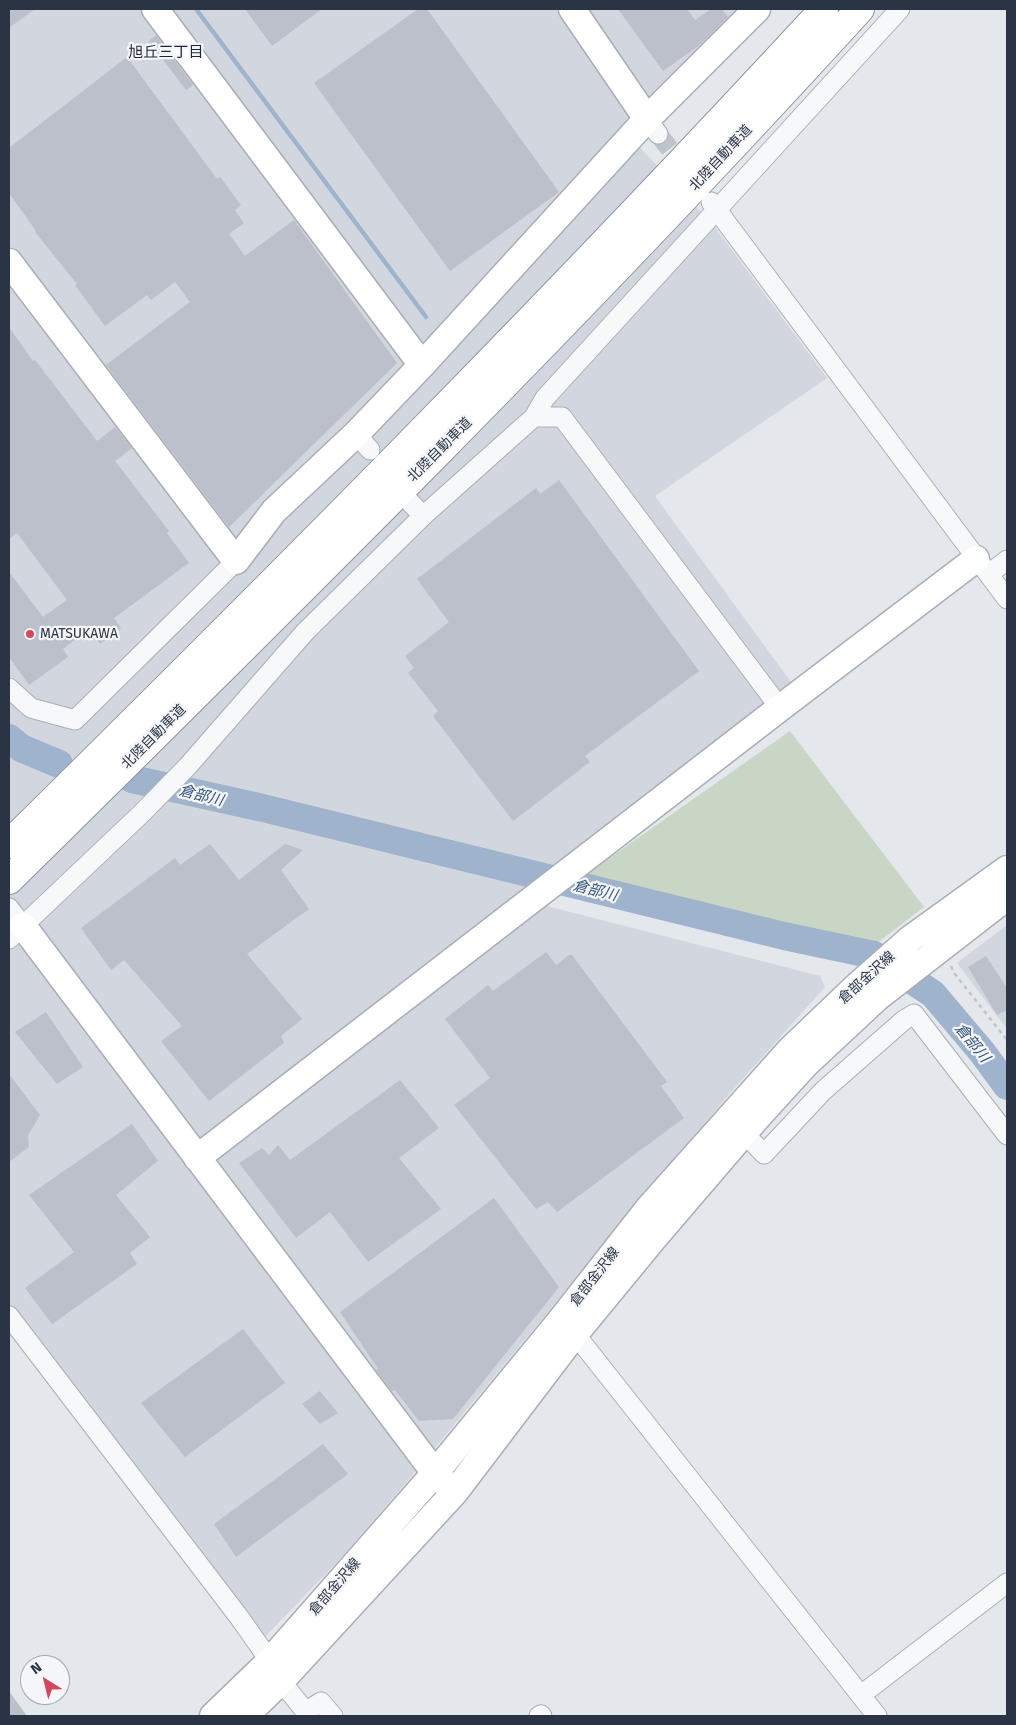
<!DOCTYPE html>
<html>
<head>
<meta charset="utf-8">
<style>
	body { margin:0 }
	#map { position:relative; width:1016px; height:1725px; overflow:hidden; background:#e4e7ec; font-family:"Fira Sans",sans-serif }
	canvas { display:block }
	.frame { position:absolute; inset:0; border:10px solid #2b3445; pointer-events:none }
	.north { position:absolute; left:20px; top:1655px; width:50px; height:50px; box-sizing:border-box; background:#f4f6f9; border:1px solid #a4a8b1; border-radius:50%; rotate:324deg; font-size:14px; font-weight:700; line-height:20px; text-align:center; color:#2b3445 }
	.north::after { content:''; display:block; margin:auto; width:18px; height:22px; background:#d1495b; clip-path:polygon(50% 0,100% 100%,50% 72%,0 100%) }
</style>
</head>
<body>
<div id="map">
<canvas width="1016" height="1725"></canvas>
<div class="frame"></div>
<div class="north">N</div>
</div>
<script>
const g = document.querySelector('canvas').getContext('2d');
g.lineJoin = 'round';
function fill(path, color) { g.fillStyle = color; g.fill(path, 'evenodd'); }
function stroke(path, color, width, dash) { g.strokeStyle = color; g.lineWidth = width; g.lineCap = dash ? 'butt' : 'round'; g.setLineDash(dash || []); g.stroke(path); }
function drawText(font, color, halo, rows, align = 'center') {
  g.font = font + ' "Fira Sans","Noto Sans JP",sans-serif'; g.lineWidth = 4.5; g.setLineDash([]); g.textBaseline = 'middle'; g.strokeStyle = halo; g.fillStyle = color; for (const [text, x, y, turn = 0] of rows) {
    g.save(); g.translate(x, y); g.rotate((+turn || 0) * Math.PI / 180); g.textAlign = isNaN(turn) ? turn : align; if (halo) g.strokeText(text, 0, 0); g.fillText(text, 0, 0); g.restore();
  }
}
fill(new Path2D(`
	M9 9H747L630 137 714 226 827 378 655 496 796 689 543 905 820 976 825 987 731 1092 398 1492 340 1559 264 1638 9 1308Z
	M1007 925V1029L957 963Z`), '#d2d6de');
fill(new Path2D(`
	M790 731 924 907 876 944 584 876Z`), '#c9d6c5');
stroke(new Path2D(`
	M196 9 426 317`), '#9fb4cc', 4.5);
stroke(new Path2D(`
	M9 738 21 748 59 764
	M132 779 263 808 784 936 874 955 933 994 982 1052 1007 1086`), '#9fb4cc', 28);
fill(new Path2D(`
	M9 9H35L9 28Z
	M245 9H322L272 46Z
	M418 9H427L559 192 450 271 314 83Z
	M618 9H687L695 20 711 9H722L728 17 701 44 663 71Z
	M156 35 193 85 186 90 149 41Z
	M127 57 217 179 220 177 241 205 235 210 244 223 229 234 245 256 294 220 397 363 229 527 106 365 190 302 175 282 151 300 147 295 105 326 75 285 77 284 35 232 36 231 9 193V148Z
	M9 327 33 361 35 360 97 441 115 427 132 448 115 461 169 531 167 533 189 563 114 618 121 628 100 644 89 629 63 649 68 657 29 685 9 657V572L43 617 67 600 17 533 9 539Z
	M559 480 699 671 585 756 590 762 513 821 433 716 438 711 408 673 414 668 405 656 449 622 417 579 536 488 540 494Z
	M210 844 239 880 285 844 303 850 281 870 309 909 247 954 302 1019 281 1036 284 1043 209 1101 161 1041 182 1026 124 960 111 970 81 928 175 858 180 865Z
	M546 952 556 965 569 955H572L667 1082 661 1086 684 1118 557 1212 548 1202 536 1209 454 1105 490 1078 445 1019 488 985 493 991Z
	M986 956 1007 988V1010L997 1015 968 967Z
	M46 1012 83 1067 57 1084 15 1032Z
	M9 1074 40 1115 28 1135 29 1147 9 1162Z
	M400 1080 439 1128 399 1158 441 1209 368 1262 330 1212 296 1238 239 1163 262 1148 269 1155 278 1145 290 1160Z
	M132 1124 158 1161 116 1195 150 1237 130 1253 137 1264 52 1324 25 1288 74 1252 29 1195Z
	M494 1198 559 1287 453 1419 419 1421 395 1390 392 1391 376 1370 378 1369 340 1312Z
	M243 1329 285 1383 185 1457 141 1403Z
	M320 1391 338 1413 320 1424 302 1404Z
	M323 1444 348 1474 236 1557 214 1524Z
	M9 1691 27 1716H9Z`), '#bbc0ca');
stroke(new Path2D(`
	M658 134 687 171`), '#bfc3cb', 19, [19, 9]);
const street = new Path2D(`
	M647 119 658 134
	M711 202 1007 599
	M534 417H562L780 708
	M356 434 370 450
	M408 500 423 516
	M989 574 1007 560
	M9 688 31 708 75 720 236 561
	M9 908 23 926
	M9 939 142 813 187 767 305 632 423 516 534 417 545 398 900 9
	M744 1133 764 1154 823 1091 904 1020 914 1014 1007 1135
	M9 1316 239 1617 270 1661
	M575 1334 877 1716
	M281 1681 309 1716
	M861 1695 1007 1583
	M305 1712 321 1702 333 1716
	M539 1716 541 1715 542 1716`);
const secondary = new Path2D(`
	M155 9 422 365
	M572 9 647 119
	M9 262 236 561 274 511 356 434 422 365 647 119 757 9
	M23 926 435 1473 447 1485
	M197 1158 780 708 976 559
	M213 1716 270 1661 435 1473 560 1321 648 1209 790 1050 859 984 910 939 1007 869
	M245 1716 281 1681 455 1492 575 1334 654 1238 755 1120 805 1065 878 997 1007 897`);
const highway = new Path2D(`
	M9 844C286 571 560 295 824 9
	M9 880C298 595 587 309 860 9`);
stroke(street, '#a9aeb7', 21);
stroke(secondary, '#a9aeb7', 29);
stroke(highway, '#8b94a3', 30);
stroke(new Path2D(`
	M951 966 954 973 1007 1040`), '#c2c5cb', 2.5, [4, 4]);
stroke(street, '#f7f8fa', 19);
stroke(secondary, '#fff', 26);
stroke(highway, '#fff', 28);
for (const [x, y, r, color] of [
	[30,634,5,"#d1495b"]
]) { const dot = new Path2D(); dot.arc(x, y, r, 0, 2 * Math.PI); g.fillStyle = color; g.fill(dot); stroke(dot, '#f4f6f9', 2); }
drawText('14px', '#2b3445', '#f4f6f9', [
	["北陸自動車道",721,158,-47],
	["北陸自動車道",440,450,-45],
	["北陸自動車道",154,737,-45],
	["倉部金沢線",867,978,-42],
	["倉部金沢線",595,1277,-52],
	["倉部金沢線",335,1587,-49]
]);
drawText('14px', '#2b3445', '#f4f6f9', [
	["MATSUKAWA",40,634]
], 'left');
drawText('15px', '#1d2536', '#f4f6f9', [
	["旭丘三丁目",166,53]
]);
drawText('italic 15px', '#34527a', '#f4f6f9', [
	["倉部川",201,796,14],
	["倉部川",595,891,14],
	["倉部川",972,1043,51]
]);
</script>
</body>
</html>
